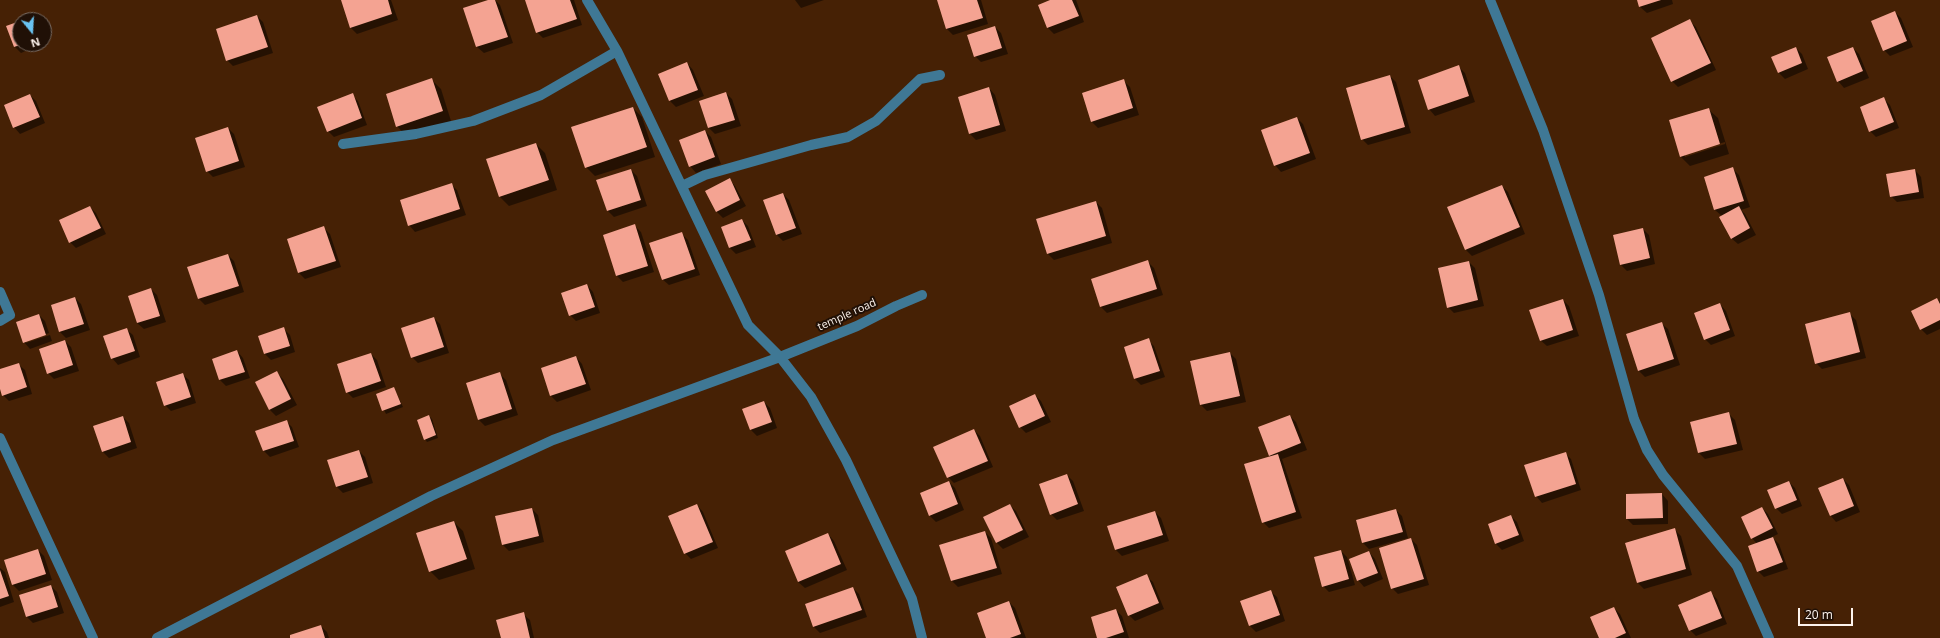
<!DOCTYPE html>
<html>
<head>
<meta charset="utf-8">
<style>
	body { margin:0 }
	#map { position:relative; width:1940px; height:638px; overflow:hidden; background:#462105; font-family:"Open Sans",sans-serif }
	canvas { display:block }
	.north { position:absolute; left:12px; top:12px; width:40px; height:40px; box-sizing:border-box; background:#201006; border:1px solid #786b62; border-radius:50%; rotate:162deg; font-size:11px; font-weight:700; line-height:16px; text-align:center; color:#fdf3ed }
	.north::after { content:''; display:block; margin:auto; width:14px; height:18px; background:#69c3f1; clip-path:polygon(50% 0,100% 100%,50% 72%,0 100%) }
	.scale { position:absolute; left:1798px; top:608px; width:55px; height:18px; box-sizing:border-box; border:2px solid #fdf3ed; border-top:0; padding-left:5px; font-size:12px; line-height:14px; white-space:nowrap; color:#fdf3ed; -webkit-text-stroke:3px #201006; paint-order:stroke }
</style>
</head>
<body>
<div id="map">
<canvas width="1940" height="638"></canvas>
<div class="north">N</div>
<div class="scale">20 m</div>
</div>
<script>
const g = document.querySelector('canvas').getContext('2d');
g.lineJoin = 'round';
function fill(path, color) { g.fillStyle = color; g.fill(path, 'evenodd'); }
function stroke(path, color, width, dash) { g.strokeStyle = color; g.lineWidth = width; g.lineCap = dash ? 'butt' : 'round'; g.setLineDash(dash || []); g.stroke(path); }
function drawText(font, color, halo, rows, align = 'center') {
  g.font = font + ' "Open Sans",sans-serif'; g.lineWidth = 4; g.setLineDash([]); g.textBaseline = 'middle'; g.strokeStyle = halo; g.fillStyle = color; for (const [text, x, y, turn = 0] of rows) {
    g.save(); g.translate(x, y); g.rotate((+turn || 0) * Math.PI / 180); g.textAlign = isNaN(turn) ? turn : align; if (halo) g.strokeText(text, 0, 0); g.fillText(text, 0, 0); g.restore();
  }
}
fill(new Path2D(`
	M346 0H391L398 20 357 34 351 28 343 1Z
	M491 0H495L500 5 513 43 484 53 477 47 465 9Z
	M529 0H574L582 25 543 38 537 32Z
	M795 0H824L801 8Z
	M939 0H981L988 24 953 35 947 29Z
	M1053 0H1076L1084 22 1054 34 1048 28Z
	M1638 0H1672L1673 4 1647 13 1640 7Z
	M1895 12 1901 18 1913 47 1890 56 1884 50Z
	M257 16 263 22 273 53 233 66 227 60Z
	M1689 20 1696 27 1716 70 1678 87 1672 81Z
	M20 22V44L40 45 21 53 15 47 7 27Z
	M995 27 1001 33 1008 54 981 62 975 56Z
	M1796 48 1802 54 1808 69 1785 79 1778 72Z
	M1853 48 1859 54 1869 78 1844 88 1838 81Z
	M687 63 693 70 704 96 676 107 670 101 660 74Z
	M1459 67 1465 73 1475 102 1435 116 1429 109Z
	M1390 76 1396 82 1411 133 1368 145 1362 139Z
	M432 80 441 89 451 121 406 136 397 126Z
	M1124 81 1130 87 1139 115 1098 128 1092 122Z
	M989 88 995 95 1006 131 976 140 969 133Z
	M726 93 732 99 741 126 715 134 709 128 700 101Z
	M30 95 36 101 45 123 20 134 14 127Z
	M352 95 358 101 367 125 334 137 328 131Z
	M1884 99 1890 105 1899 128 1876 137 1870 131Z
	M633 108 642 117 655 157 595 176 586 167Z
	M1708 109 1718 118 1729 154 1690 166 1681 157ZM1725 142V144L1685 157V154Z
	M1297 118 1303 124 1316 159 1281 172 1275 165Z
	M228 128 234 134 245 167 213 177 207 171Z
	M705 131 711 137 721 164 696 173 690 166Z
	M536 144 545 153 557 190 509 206 499 196Z
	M1733 169 1739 175 1750 207 1741 210 1745 214 1756 235 1738 244 1731 238 1722 216 1715 210 1705 177Z
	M631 170 637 176 647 206 614 217 608 211 598 181Z
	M1915 170 1921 177 1924 198 1897 202 1891 196Z
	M729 179 735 186 746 206 723 218 717 212 707 191Z
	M451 184 457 190 466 215 415 232 409 225Z
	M1502 186 1508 192 1525 234 1472 256 1466 250 1449 208Z
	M783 194 789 200 802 234 783 241 777 235 764 201Z
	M1096 202 1102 208 1112 243 1054 260 1048 254Z
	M90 207 96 213 106 234 76 248 70 242Z
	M742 220 748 226 756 247 736 254 730 248 722 228Z
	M634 225 641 232 654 272 623 282 617 276Z
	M324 228 330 234 341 267 305 279 299 273 288 239Z
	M1643 229 1649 235 1655 264 1627 271 1621 265Z
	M682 234 688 240 700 275 669 285 662 279Z
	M228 255 234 261 244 292 205 305 199 299Z
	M1148 262 1154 268 1163 295 1107 313 1101 307Z
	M1469 262 1475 268 1484 306 1454 313 1448 307Z
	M587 285 593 292 600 313 576 321 570 315Z
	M151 289 157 295 166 322 144 329 137 323Z
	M75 298 81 304 90 330 66 338 60 332Z
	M1937 299 1940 302V329L1927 335 1921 329Z
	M1563 300 1569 306 1579 336 1547 346 1540 340Z
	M1720 304 1726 311 1735 336 1711 345 1705 339Z
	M1849 313 1856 320 1866 358 1822 369 1816 363Z
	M39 315 45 321 49 333 26 341V343L50 335 52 341 30 349 24 342Z
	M434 318 440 324 449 353 418 363 412 357Z
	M1661 323 1668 329 1680 365 1645 377 1639 371 1627 335Z
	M283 328 290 335 295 352 271 360 265 354 259 336Z
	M126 329 133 335 140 357 118 365 112 358Z
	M1148 340 1154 346 1165 377 1141 385 1135 379 1125 348Z
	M65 341 71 347 79 371 54 379 48 373Z
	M237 351 243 358 250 378 226 386 220 380 213 359Z
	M1230 353 1236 359 1246 402 1207 411 1201 405 1191 362Z
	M371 354 377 360 386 387 353 398 347 392Z
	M576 357 582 364 591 390 557 402 551 396Z
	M18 364 25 370 32 394 9 401 3 395 0 386V370Z
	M276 372 283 379 297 405 276 416 270 410 256 383Z
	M182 374 189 380 196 403 171 411 165 405Z
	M500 374 506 380 518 415 485 426 479 420Z
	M394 388 403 407 386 414 377 395Z
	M1035 395 1041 401 1051 422 1026 433 1020 427Z
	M764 402 770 408 777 428 757 436 751 430 744 410Z
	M1729 414 1735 420 1743 450 1705 459 1699 453Z
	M429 416 432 419 438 438 427 442 425 439Z
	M1290 416 1296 422 1307 450 1282 459 1302 518 1269 528 1263 522 1270 457 1259 428Z
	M123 417 129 423 137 448 109 458 103 452Z
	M286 421 292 427 299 447 270 457 264 451 257 432Z
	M974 430 980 436 993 467 954 483 948 477Z
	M359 451 365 457 373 483 343 493 337 487 328 461Z
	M1565 453 1571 459 1581 490 1542 503 1536 496Z
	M1067 475 1073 481 1084 511 1057 520 1051 514Z
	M1843 479 1849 485 1860 512 1836 522 1830 515Z
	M949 482 955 488 964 510 936 522 930 516 921 494Z
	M1789 482 1795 488 1802 506 1782 514 1776 508Z
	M1662 494 1668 501V524L1633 525 1627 519Z
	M697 505 703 512 718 548 691 559 685 553Z
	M1010 505 1016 511 1029 537 1003 549 997 543 984 517Z
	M1762 508 1768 514 1778 534 1772 537 1779 544 1788 569 1764 577 1758 571 1757 544 1752 538Z
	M532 509 538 515 544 542 509 551 503 545Z
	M1396 510 1402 516 1408 538 1369 549 1363 543Z
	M1155 512 1161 518 1169 541 1122 556 1116 550 1108 526Z
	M1511 516 1517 522 1524 541 1502 550 1496 544Z
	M454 522 463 531 475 569 439 580 430 571Z
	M1675 530 1681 536 1692 575 1644 589 1638 583Z
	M985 532 991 538 1002 574 958 587 952 581 941 545Z
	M828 534 834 541 847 570 805 588 798 582Z
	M1411 539 1417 545 1429 585 1398 594 1392 588Z
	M38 550 44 556 52 580 19 591 13 585 5 561Z
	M1341 551 1347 557 1355 585 1329 592 1323 586Z
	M1369 552 1375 559 1383 579 1364 587 1358 580Z
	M0 568 5 572 14 602 0 607Z
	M1146 576 1153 582 1164 609 1135 621 1129 615Z
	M51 586 57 592 64 613 33 623 27 617 20 596Z
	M853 588 859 594 867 617 820 633 814 627 806 604Z
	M1270 591 1277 597 1285 621 1256 632 1250 626Z
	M1711 593 1717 599 1727 624 1696 636 1690 630Z
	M1009 602 1015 608 1026 638H987Z
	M1614 608 1620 614 1631 638H1600Z
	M1116 610 1122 616 1129 638H1098Z
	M523 614 530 620 534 638H502Z
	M321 626 327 632 329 638H291Z`), '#0007');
fill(new Path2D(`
	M341 0H388L392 14 350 28Z
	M488 0H495L508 37 476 47 463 8Z
	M525 0H570L577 19 536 33Z
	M937 0H977L983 18 946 29Z
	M1050 0H1072L1079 16 1047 28 1038 5Z
	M1637 0H1661L1639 7Z
	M1895 11 1907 41 1883 51 1871 21Z
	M257 15 268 47 226 61 216 29Z
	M1690 19 1711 63 1671 82 1651 38Z
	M20 21V45L14 47 6 26Z
	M995 26 1002 48 974 57 967 35Z
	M1796 47 1802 63 1778 73 1771 57Z
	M1853 47 1863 71 1837 82 1827 57Z
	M687 62 698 90 669 101 658 74Z
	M1459 65 1469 96 1428 110 1418 80Z
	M1390 75 1405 127 1361 140 1346 88Z
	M432 78 443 111 396 127 386 94Z
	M1124 79 1133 108 1091 122 1082 93Z
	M989 87 1000 125 969 134 958 97Z
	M726 92 735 120 708 128 699 101Z
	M353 93 362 118 327 132 317 107Z
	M30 94 40 117 13 128 4 105Z
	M1884 97 1894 122 1869 132 1860 107Z
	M633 107 647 147 585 168 571 127Z
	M1709 108 1720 144 1680 157 1669 120Z
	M1297 117 1310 153 1274 166 1261 130Z
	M228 127 239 161 206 172 195 138Z
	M705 130 715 157 689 167 679 140Z
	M536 143 549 180 499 197 486 159Z
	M1733 167 1744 201 1714 210 1704 177Z
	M631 169 641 200 607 211 596 180Z
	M1915 169 1919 192 1890 197 1886 174Z
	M730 178 740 200 716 212 705 191Z
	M452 183 460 209 408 226 400 200Z
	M1502 185 1520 227 1465 250 1447 207Z
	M783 193 796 228 776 235 763 200Z
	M1096 201 1106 236 1047 254 1036 219Z
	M90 206 101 228 69 243 59 220Z
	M1739 206 1750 228 1731 239 1719 217Z
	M742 219 751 240 729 248 721 227Z
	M635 224 648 266 616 276 603 235Z
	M324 226 336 261 298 273 287 239Z
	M1643 228 1650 258 1620 265 1613 235Z
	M682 232 695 269 662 280 649 243Z
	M228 254 239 286 198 299 187 267Z
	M1148 260 1157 289 1100 307 1091 279Z
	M1469 261 1478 300 1447 308 1438 268Z
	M587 284 595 307 569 316 561 293Z
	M151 288 160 316 137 323 128 296Z
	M75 297 84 324 59 332 51 305Z
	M1937 298 1940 304V320L1920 330 1911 311Z
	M1563 299 1573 330 1540 341 1529 310Z
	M1720 303 1730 330 1704 340 1694 313Z
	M1850 312 1860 352 1815 364 1805 324Z
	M39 314 46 335 23 343 16 322Z
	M434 317 444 347 411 358 401 328Z
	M1662 322 1674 359 1638 371 1626 334Z
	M284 327 290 346 264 354 258 336Z
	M127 328 135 351 111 359 103 336Z
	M1149 338 1160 371 1134 379 1124 347Z
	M65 340 73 365 47 374 39 349Z
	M237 350 245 372 219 380 212 359Z
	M1230 352 1240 396 1200 405 1190 361Z
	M371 353 381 381 346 393 337 364Z
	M576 356 586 384 550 396 541 368Z
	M19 363 27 387 2 396 0 389V369Z
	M277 371 291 399 269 410 255 382Z
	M500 372 512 409 478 420 466 383Z
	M183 373 191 397 164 406 156 382Z
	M394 387 401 404 382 411 376 394Z
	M1035 394 1045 416 1019 428 1009 406Z
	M764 401 772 422 750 430 742 409Z
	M1729 412 1737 444 1698 453 1690 422Z
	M429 415 436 435 424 440 417 420Z
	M1290 415 1301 443 1269 456 1258 427Z
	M123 416 131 442 102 452 93 426Z
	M287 420 294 441 263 451 255 431Z
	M974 429 988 461 947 478 933 447Z
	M359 450 368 477 336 487 327 460Z
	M1566 452 1576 484 1535 497 1524 465Z
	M1278 454 1296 512 1262 523 1244 464Z
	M1067 474 1078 504 1050 515 1039 484Z
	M1843 478 1854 506 1830 516 1818 488Z
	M949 481 958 504 929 516 920 493Z
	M1789 481 1797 500 1775 509 1767 490Z
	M1662 493 1663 518 1626 519V494Z
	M697 504 713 542 684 554 668 516Z
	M1010 504 1023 530 996 543 983 517Z
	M1762 507 1773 528 1751 539 1741 517Z
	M532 508 539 536 502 545 495 516Z
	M1396 509 1403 532 1362 543 1356 520Z
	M1155 511 1163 535 1115 550 1107 526Z
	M1511 515 1519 535 1495 544 1488 524Z
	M454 521 467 559 429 572 416 533Z
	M1675 528 1686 569 1637 583 1625 543Z
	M985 531 997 568 951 581 939 545Z
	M828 533 841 564 798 582 785 551Z
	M1773 537 1783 562 1757 572 1748 546Z
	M1411 538 1424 579 1391 589 1379 548Z
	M38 549 46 574 12 585 4 560Z
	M1341 550 1349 579 1322 587 1314 557Z
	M1369 551 1378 573 1357 581 1349 559Z
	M0 570 9 596 0 599Z
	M1147 574 1159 603 1128 616 1116 587Z
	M51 585 58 607 26 617 19 595Z
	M853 587 862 610 813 627 805 604Z
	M1271 590 1280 615 1249 626 1240 601Z
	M1711 591 1722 618 1689 631 1678 605Z
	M1009 601 1021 634 1010 638H986L977 613Z
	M1614 607 1626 633 1615 638H1599L1590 617Z
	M1116 609 1124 632 1106 638H1097L1091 617Z
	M524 612 530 638H501L496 620Z
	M321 625 325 638H290V635Z`), '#f4a392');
stroke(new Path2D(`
	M1490 0 1543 130 1599 295 1634 419 1647 450 1663 475 1737 566 1769 638
	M343 144 416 134 473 121 541 95 617 51
	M682 186 705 175 811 145 848 137 876 121 920 79 940 75
	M0 292 10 315 0 321
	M922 295 896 306 857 326 780 357 811 397 846 460 912 599 922 638
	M0 438 93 638
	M157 638 431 496 553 440 780 357 748 325 617 51 587 0`), '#3f7895', 10);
drawText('11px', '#fdf3ed', '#201006', [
	["temple road",847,315,-24]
]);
</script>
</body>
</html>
